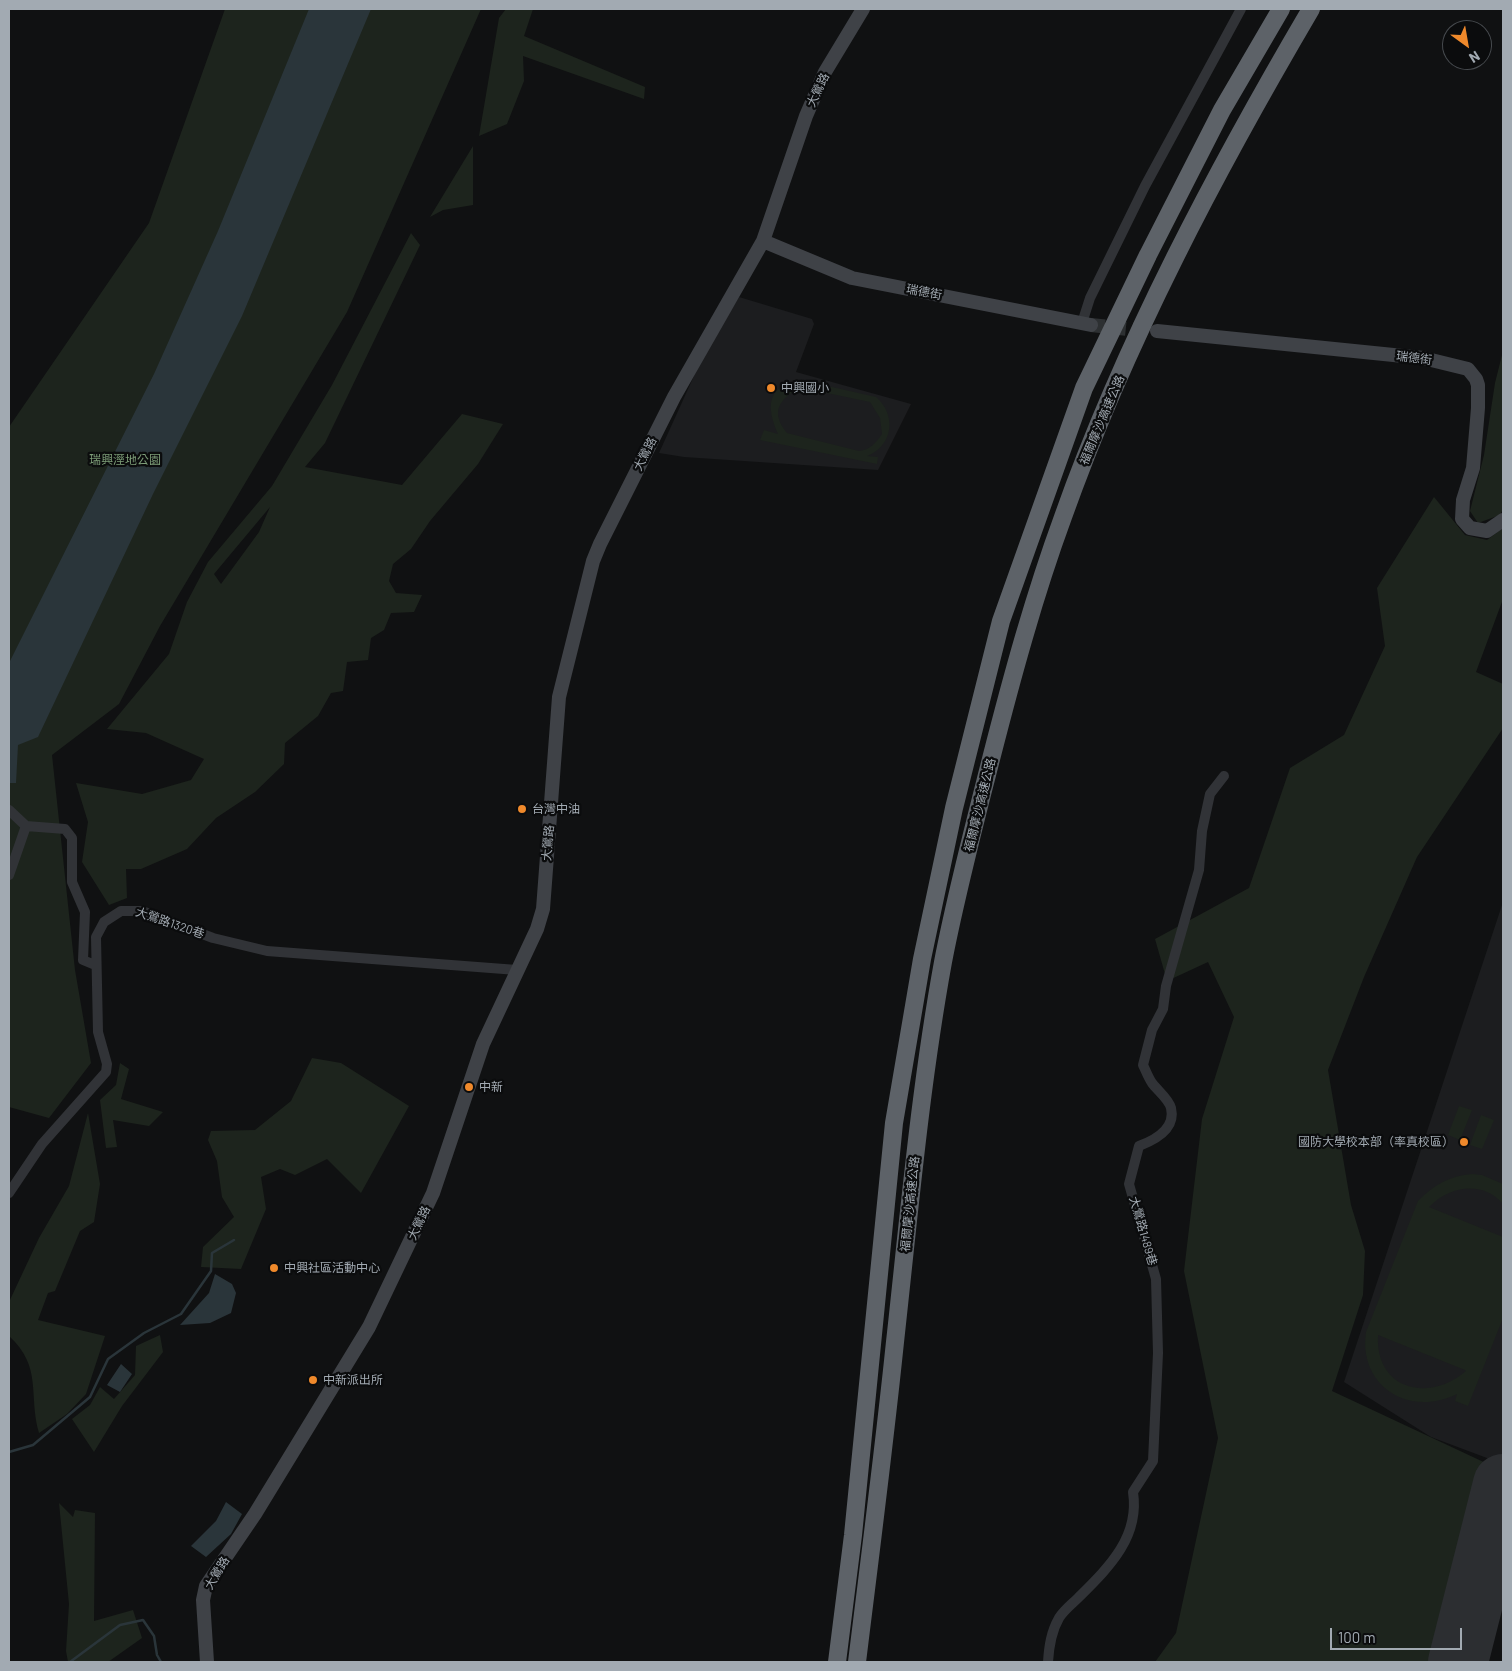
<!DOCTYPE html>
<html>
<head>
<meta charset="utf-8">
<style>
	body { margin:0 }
	#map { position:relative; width:1512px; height:1671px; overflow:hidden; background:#101112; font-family:Barlow,sans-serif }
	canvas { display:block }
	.frame { position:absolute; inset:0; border:10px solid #a2aab2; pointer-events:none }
	.north { position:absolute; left:1442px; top:20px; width:50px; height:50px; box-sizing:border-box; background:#0b0c0d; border:1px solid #474b4f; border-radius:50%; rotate:148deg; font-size:14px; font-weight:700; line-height:20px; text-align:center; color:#a2aab2 }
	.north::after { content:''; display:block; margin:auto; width:18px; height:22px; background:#ef892b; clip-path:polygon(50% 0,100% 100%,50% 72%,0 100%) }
	.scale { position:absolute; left:1330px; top:1628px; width:132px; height:22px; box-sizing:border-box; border:2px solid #a2aab2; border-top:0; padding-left:6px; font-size:15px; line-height:18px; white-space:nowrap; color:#a2aab2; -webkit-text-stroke:4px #0b0c0d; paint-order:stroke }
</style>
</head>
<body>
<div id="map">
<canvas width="1512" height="1671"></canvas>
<div class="frame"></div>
<div class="north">N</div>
<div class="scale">100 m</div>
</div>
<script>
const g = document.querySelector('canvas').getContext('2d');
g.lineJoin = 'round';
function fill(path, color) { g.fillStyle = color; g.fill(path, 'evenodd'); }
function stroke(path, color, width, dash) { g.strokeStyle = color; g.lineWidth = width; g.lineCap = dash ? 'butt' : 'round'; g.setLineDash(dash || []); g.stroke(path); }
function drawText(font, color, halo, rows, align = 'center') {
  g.font = font + ' Barlow,"Noto Sans TC",sans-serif'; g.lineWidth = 4.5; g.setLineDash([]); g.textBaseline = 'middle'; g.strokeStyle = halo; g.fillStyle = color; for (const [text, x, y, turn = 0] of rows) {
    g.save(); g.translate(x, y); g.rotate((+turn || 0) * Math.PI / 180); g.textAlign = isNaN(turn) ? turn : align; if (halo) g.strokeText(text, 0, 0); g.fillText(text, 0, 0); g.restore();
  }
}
fill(new Path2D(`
	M739 297 812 319 814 324 796 372 911 404 878 470 684 457 659 453 703 356Z
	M1503 902V1464L1431 1437 1344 1382Z`), '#1c1d1f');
fill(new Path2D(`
	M225 9H481L347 312 160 626 119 704 52 755 75 970 91 1063 49 1118 9 1107V427L149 223Z
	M506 9H533L524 36 645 87 644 99 523 56 524 81 507 124 479 136 499 18Z
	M473 146V205L443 210 430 217Z
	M411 233 420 245 325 443 305 467 402 485 462 414 503 424 478 464 430 521 411 549 393 564 389 581 396 593 422 595 414 612 391 613 384 630 371 638 368 660 347 662 343 691 331 693 318 716 285 743 284 764 255 792 216 818 187 849 141 869H126L127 898 109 905 82 862 88 822 76 783 142 794 191 780 204 759 146 733 107 729 169 654 187 602 208 562 272 486 332 385ZM270 507 259 532 221 584 214 574Z
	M1503 351V509L1500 515 1478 523 1470 511 1484 455 1495 383Z
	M801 380 876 397C897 415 893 446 867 456L878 457 877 464 760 440 764 430 778 434C766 407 766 386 801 380ZM803 388 870 402 880 418 882 434C876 443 870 450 859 451L787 433C784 429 780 424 779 419 774 404 790 391 803 388Z
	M1434 497 1465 535 1487 540 1503 528V599L1476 672 1503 684V728L1417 857 1364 977 1328 1070 1351 1205 1365 1251 1363 1295 1332 1391 1490 1465 1433 1662H1155L1176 1633 1218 1438 1184 1271 1202 1119 1234 1017 1208 962 1167 981 1155 939 1249 888 1290 768 1344 735 1385 646 1377 588Z
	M312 1058 341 1063 409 1106 361 1193 327 1159 295 1175 280 1169 261 1177 266 1209 241 1269 201 1267 203 1247 234 1217 222 1197 217 1161 208 1140 211 1131 255 1130 291 1101Z
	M120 1063 129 1069 121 1099 163 1112 149 1126 113 1120 117 1147 106 1148 100 1100 116 1085Z
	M1459 1106 1472 1110 1460 1140 1448 1135Z
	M88 1113 100 1184 94 1222 80 1231 55 1291 48 1293 38 1320 105 1336 86 1394 67 1414 39 1433C28 1395 43 1367 9 1336V1302L39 1238 69 1186Z
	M1481 1115 1494 1120 1482 1149 1470 1145Z
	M1472 1174 1482 1175 1503 1184V1204C1483 1180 1449 1186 1429 1207L1503 1237V1318L1468 1406 1455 1401 1457 1394C1409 1418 1358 1386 1366 1332L1418 1201C1434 1185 1449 1176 1472 1174ZM1378 1335 1465 1370 1466 1371C1429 1403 1375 1390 1378 1335Z
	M160 1335 163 1352 122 1406 94 1452 72 1419 90 1405 100 1387 114 1399 135 1375 136 1346Z
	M59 1503 73 1517 75 1510 95 1513 94 1621 133 1610 142 1638 108 1662H68L66 1651 69 1604Z`), '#1d241d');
fill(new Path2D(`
	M309 9H371L242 316 153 494 38 737 18 745 16 783H9V663L154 374 218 231Z
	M215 1274 232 1284 236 1293 231 1313 210 1323 180 1325 209 1293Z
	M121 1364 132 1374 120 1392 107 1385Z
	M226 1502 242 1514 231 1534 206 1557 191 1546 216 1521Z`), '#2a353a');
stroke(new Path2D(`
	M9 1452 33 1445 90 1397 108 1359 144 1333 181 1314 211 1271 212 1253 234 1240
	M70 1662 120 1625 143 1620 154 1636 157 1655 161 1662`), '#2a353a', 2.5);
stroke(new Path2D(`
	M1458 1662 1503 1484`), '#2c2e31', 60);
stroke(new Path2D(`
	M1091 325 1148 331`), '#2d3032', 14, [14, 7]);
stroke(new Path2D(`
	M1082 323 1090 298 1145 186 1241 9
	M9 810 26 826 65 829 72 838V882L85 912 83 960 95 965
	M9 875 26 826
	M9 1193 42 1144 106 1072 107 1064 98 1032 96 937 104 922 121 911H142L213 938 267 951 517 970
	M1048 1662C1049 1646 1051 1632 1059 1618 1064 1610 1072 1604 1078 1598 1108 1568 1140 1538 1133 1492L1153 1461 1158 1353 1156 1279 1129 1184 1139 1146C1155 1140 1176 1129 1171 1108 1169 1099 1157 1090 1152 1083 1148 1077 1146 1071 1143 1065L1152 1030 1163 1009 1166 986 1199 870 1202 831 1210 794 1224 776`), '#313337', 10);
stroke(new Path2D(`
	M763 241 852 278 1091 325
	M1157 331 1423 358 1468 369 1476 379 1478 385V408L1473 468 1463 500 1462 519 1470 528 1487 531 1503 520
	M207 1662 203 1600 206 1586 255 1514 369 1327 433 1193 483 1044 537 929 543 909 559 697 593 561 600 544 674 397 763 241 806 116 825 72 863 9`), '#3f4247', 14);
stroke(new Path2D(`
	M837 1662 853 1535 894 1123 922 959 954 808 1001 621 1084 388 1148 255 1222 110 1281 9
	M857 1662C870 1556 884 1449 895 1342 909 1215 920 1088 943 962 956 894 974 826 991 759 1012 677 1034 596 1063 517 1125 342 1217 169 1311 9`), '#5d6268', 18);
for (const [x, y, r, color] of [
	[771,388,5,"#ef892b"],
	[522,809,5,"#ef892b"],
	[469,1087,5,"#ef892b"],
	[1464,1142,5,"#ef892b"],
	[274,1268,5,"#ef892b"],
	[313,1380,5,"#ef892b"]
]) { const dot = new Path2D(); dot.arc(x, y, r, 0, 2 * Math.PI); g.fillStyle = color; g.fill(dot); stroke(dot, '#0b0c0d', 2); }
drawText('12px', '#a2aab2', '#0b0c0d', [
	["大鶯路",818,90,-65],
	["瑞德街",924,292,11],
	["瑞德街",1414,358,7],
	["福爾摩沙高速公路",1102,420,-67],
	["大鶯路",645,454,-63],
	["福爾摩沙高速公路",980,805,-76],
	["大鶯路",548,843,-85],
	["大鶯路1320巷",170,923,19],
	["福爾摩沙高速公路",910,1204,-84],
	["大鶯路",419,1223,-65],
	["大鶯路1489巷",1143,1231,74],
	["大鶯路",217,1573,-59]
]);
drawText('12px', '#a2aab2', '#0b0c0d', [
	["中興國小",781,388],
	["台灣中油",532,809],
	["中新",479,1087],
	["國防大學校本部（率真校區）",1454,1142,"right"],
	["中興社區活動中心",284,1268],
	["中新派出所",323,1380]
], 'left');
drawText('12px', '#7d9d78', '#0b0c0d', [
	["瑞興溼地公園",125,460]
]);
</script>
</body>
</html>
